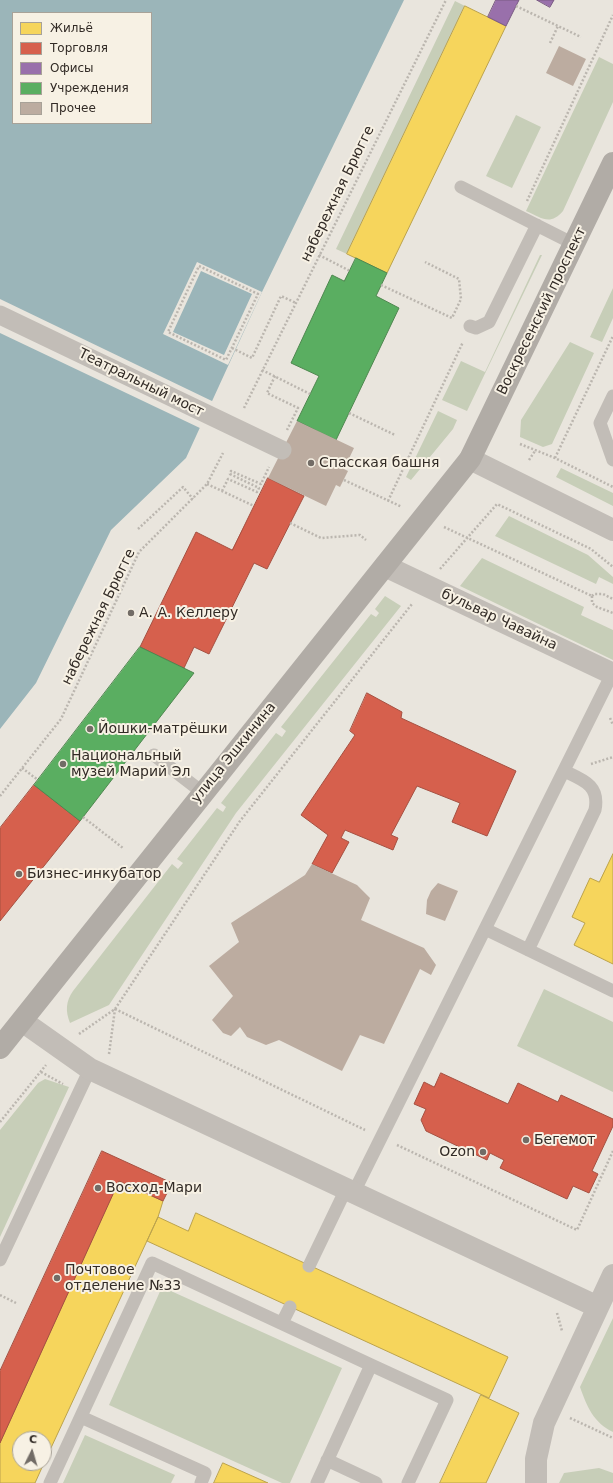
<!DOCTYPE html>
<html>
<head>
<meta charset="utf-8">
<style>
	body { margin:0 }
	#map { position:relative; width:613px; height:1483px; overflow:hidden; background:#e9e5dd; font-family:"DejaVu Sans",sans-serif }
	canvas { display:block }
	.legend { position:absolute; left:12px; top:12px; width:140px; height:112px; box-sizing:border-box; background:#f7f1e4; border:1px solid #a8a298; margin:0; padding:5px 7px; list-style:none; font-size:12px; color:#322b26 }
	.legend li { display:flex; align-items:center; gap:8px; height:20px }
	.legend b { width:20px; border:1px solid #a8a298 }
	.north { position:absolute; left:12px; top:1431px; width:40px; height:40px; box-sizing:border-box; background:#f7f1e4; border:1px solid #a8a298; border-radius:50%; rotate:5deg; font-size:11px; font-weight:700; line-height:16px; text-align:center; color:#322b26 }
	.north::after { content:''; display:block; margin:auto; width:14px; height:18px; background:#726c66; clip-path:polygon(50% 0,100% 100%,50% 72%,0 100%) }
</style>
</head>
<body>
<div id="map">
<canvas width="613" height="1483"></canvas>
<ul class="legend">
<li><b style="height:11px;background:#f6d55c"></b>Жильё</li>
<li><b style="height:11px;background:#d6604d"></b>Торговля</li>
<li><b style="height:11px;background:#9970ab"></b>Офисы</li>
<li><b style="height:11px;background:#5aae61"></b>Учреждения</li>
<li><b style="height:11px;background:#bcaca0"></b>Прочее</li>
</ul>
<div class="north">С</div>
</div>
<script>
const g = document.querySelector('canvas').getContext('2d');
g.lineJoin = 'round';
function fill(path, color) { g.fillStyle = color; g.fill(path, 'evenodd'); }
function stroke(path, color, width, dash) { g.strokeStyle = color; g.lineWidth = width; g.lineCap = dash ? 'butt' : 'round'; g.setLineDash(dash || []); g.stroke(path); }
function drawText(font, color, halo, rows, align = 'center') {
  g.font = font + ' "DejaVu Sans",sans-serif'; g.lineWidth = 4; g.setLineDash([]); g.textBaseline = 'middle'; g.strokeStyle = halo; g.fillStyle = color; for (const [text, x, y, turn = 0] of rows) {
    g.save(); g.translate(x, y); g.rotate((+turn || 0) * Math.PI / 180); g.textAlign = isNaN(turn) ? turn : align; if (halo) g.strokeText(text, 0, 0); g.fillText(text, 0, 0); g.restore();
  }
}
fill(new Path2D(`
	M455 1 465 6 347 254 336 249Z
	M599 57 613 64V102L563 211C550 226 542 218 526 211Z
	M516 115 541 127 512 188 486 176Z
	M540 255H542L467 411 442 400 461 361 485 372Z
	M613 288V318L602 342 590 337Z
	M570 342 594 353 552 444 543 447 520 437 521 420Z
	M438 411 457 420 453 429 411 480 406 477Z
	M561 468 613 493V506L556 477Z
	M509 516 588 555 613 577V584L599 577 596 584 495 536Z
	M482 558 584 607 581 615 613 630V660L460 586Z
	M385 596 401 606 236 813 109 1005 70 1023C65 1011 66 1001 73 991L172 864 178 869 183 863 177 859 217 808 223 812 226 807 221 803 276 733 282 737 286 731 281 727 371 614 376 617 379 613 375 609Z
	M544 989 613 1022V1092L517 1046Z
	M45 1079 69 1087 0 1237V1130L38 1083Z
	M162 1287 342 1368 290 1483H282L109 1405Z
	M613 1318V1432C594 1423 587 1407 580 1387Z
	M85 1435 175 1475 171 1483H63Z
	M599 1468 613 1473V1483H559L564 1473Z`), '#c7ceb8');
fill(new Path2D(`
	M0 0H404L262 292 186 458 111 530 36 683 0 729ZM13 13H151V123H13Z`), '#9bb5b9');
fill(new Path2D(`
	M197 262 262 292 228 365 163 334ZM201 271 252 294 224 355 173 332Z
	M0 299 214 402 202 429 0 333Z`), '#e9e5dd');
const homes = new Path2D(`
	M465 6 506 26 387 273 347 254Z
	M613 854V964L574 945 585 923 572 917 590 878 599 882Z
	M119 1181 163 1201 158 1217 44 1463V1439H20V1463H44L35 1483H0V1443Z
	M196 1213 508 1357 489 1398 147 1241 158 1217 188 1231Z
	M481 1395 519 1413 486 1483H440Z
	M223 1463 268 1483H214Z`);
fill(homes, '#f6d55c');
stroke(homes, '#bba24c', 1);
const shops = new Path2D(`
	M268 478 304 496 267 569 254 563 209 654 194 647 184 668 140 647 196 532 232 550Z
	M367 693 402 712 401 718 516 771 487 836 452 822 460 803 417 786 391 835 398 838 393 850 345 830 341 838 349 842 332 873 312 864 328 835 301 815 355 735 350 731Z
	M34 785 80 821 0 921V828Z
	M441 1073 508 1104 518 1083 558 1102 561 1095 613 1119V1126L592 1171 598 1174 589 1193 573 1186 567 1199 500 1168 504 1160 490 1153 487 1160 426 1131 421 1120 426 1109 414 1104 424 1082 434 1087Z
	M102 1151 172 1183 163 1201 119 1181 0 1443V1371Z`);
fill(shops, '#d6604d');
stroke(shops, '#a55041', 1);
const offices = new Path2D(`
	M496 0H519L506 26 488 17Z
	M537 0H554L550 7Z`);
fill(offices, '#9970ab');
stroke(offices, '#7a5b83', 1);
const public = new Path2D(`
	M356 258 387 273 376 296 399 308 336 440 297 421 319 376 291 363 332 275 344 281Z
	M140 647 194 673 80 821 34 785Z`);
fill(public, '#5aae61');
stroke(public, '#4e874f', 1);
fill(new Path2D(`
	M559 46 586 59 573 86 546 73Z
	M297 421 354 448 344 469 348 471 340 487 336 485 326 506 268 478Z
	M312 864 357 885 370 898 361 920 424 948 436 965 431 975 420 969 384 1044 360 1035 342 1071 279 1040 266 1045 247 1037 240 1027 231 1036 223 1033 212 1020 233 996 209 966 239 942 231 923 305 875Z
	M438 883 458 891 445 921 426 914 427 900 431 891Z`), '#bcaca0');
stroke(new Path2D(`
	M516 6 581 37
	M550 43 558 26
	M527 201 613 15
	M319 255 350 271
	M199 266 258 294 226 360 168 332Z
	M381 285 452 318 461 299 459 279 425 262
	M232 348 252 358 281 296 296 303
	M262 370 310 394
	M275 376 267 393 298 408 287 430
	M244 408 446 0
	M349 413 395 435
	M520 444 555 458 613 487
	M555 458 613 336
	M529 460 535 451
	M344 480 402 507
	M207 484 254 506
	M222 491 228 479 257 492 259 488 230 474 231 471 261 484 269 467
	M388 501 463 342
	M290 523 321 538 360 535 366 540
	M444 527 592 596
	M138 529 183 487 193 499
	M440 569 497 504 591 549 613 567
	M592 596V603L597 607 613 613
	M592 596 594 594H603L613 599
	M610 718 613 725
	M591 764 613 757
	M22 768 38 780
	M0 796 61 719 139 552 207 484 223 453
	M83 817 123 848
	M115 1009 365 1130
	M79 1034 115 1009 240 821 412 604
	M109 1054 115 1009
	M41 1072 63 1084
	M0 1122 46 1065
	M397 1145 577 1230 613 1151
	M0 1295 16 1303
	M557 1313 562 1331
	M570 1418 613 1438`), '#bbb6af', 2.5, [2, 2]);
stroke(new Path2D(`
	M461 187 574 244
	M470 326 476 328 489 322 537 225
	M613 396 600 423 613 460
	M154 755 202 792
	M485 929 613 991
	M528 950 595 810C600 785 583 780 564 771
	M354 1192 612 674
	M0 1260 90 1069
	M309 1266 346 1189
	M282 1323 290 1307
	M81 1417 205 1473 201 1483
	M327 1460 376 1483
	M50 1483 152 1263 371 1365
	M317 1483 371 1365 447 1400 408 1483`), '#c2bdb7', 13);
stroke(new Path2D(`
	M385 566 613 674
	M22 1021 90 1069 598 1307
	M536 1483V1459L544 1423 613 1275`), '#c2bdb7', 22);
stroke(new Path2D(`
	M470 459 613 530`), '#c2bdb7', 22);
stroke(new Path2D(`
	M0 1048 470 459 613 163`), '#b1aca6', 22);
stroke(new Path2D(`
	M0 315 282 450`), '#c2bdb7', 19);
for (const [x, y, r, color] of [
	[311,463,4,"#726c66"],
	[131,613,4,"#726c66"],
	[90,729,4,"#726c66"],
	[63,764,4,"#726c66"],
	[19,874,4,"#726c66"],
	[526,1140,4,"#726c66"],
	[483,1152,4,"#726c66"],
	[98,1188,4,"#726c66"],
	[57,1278,4,"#726c66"]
]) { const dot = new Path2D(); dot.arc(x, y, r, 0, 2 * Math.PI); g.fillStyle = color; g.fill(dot); stroke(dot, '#f7f1e4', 1.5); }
drawText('14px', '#322b26', '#f7f1e4', [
	["набережная Брюгге",338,194,-64],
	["Воскресенский проспект",542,311,-64],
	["Театральный мост",141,383,26],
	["набережная Брюгге",99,617,-64],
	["бульвар Чавайна",499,620,25],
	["улица Эшкинина",234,753,-51]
]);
drawText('14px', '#322b26', '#f7f1e4', [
	["Спасская башня",319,463],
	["А. А. Келлеру",139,613],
	["Йошки-матрёшки",98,729],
	["Национальный",71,756],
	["музей Марий Эл",71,772],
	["Бизнес-инкубатор",27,874],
	["Бегемот",534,1140],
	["Ozon",475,1152,"right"],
	["Восход-Мари",106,1188],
	["Почтовое",65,1270],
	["отделение №33",65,1286]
], 'left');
</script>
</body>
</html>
